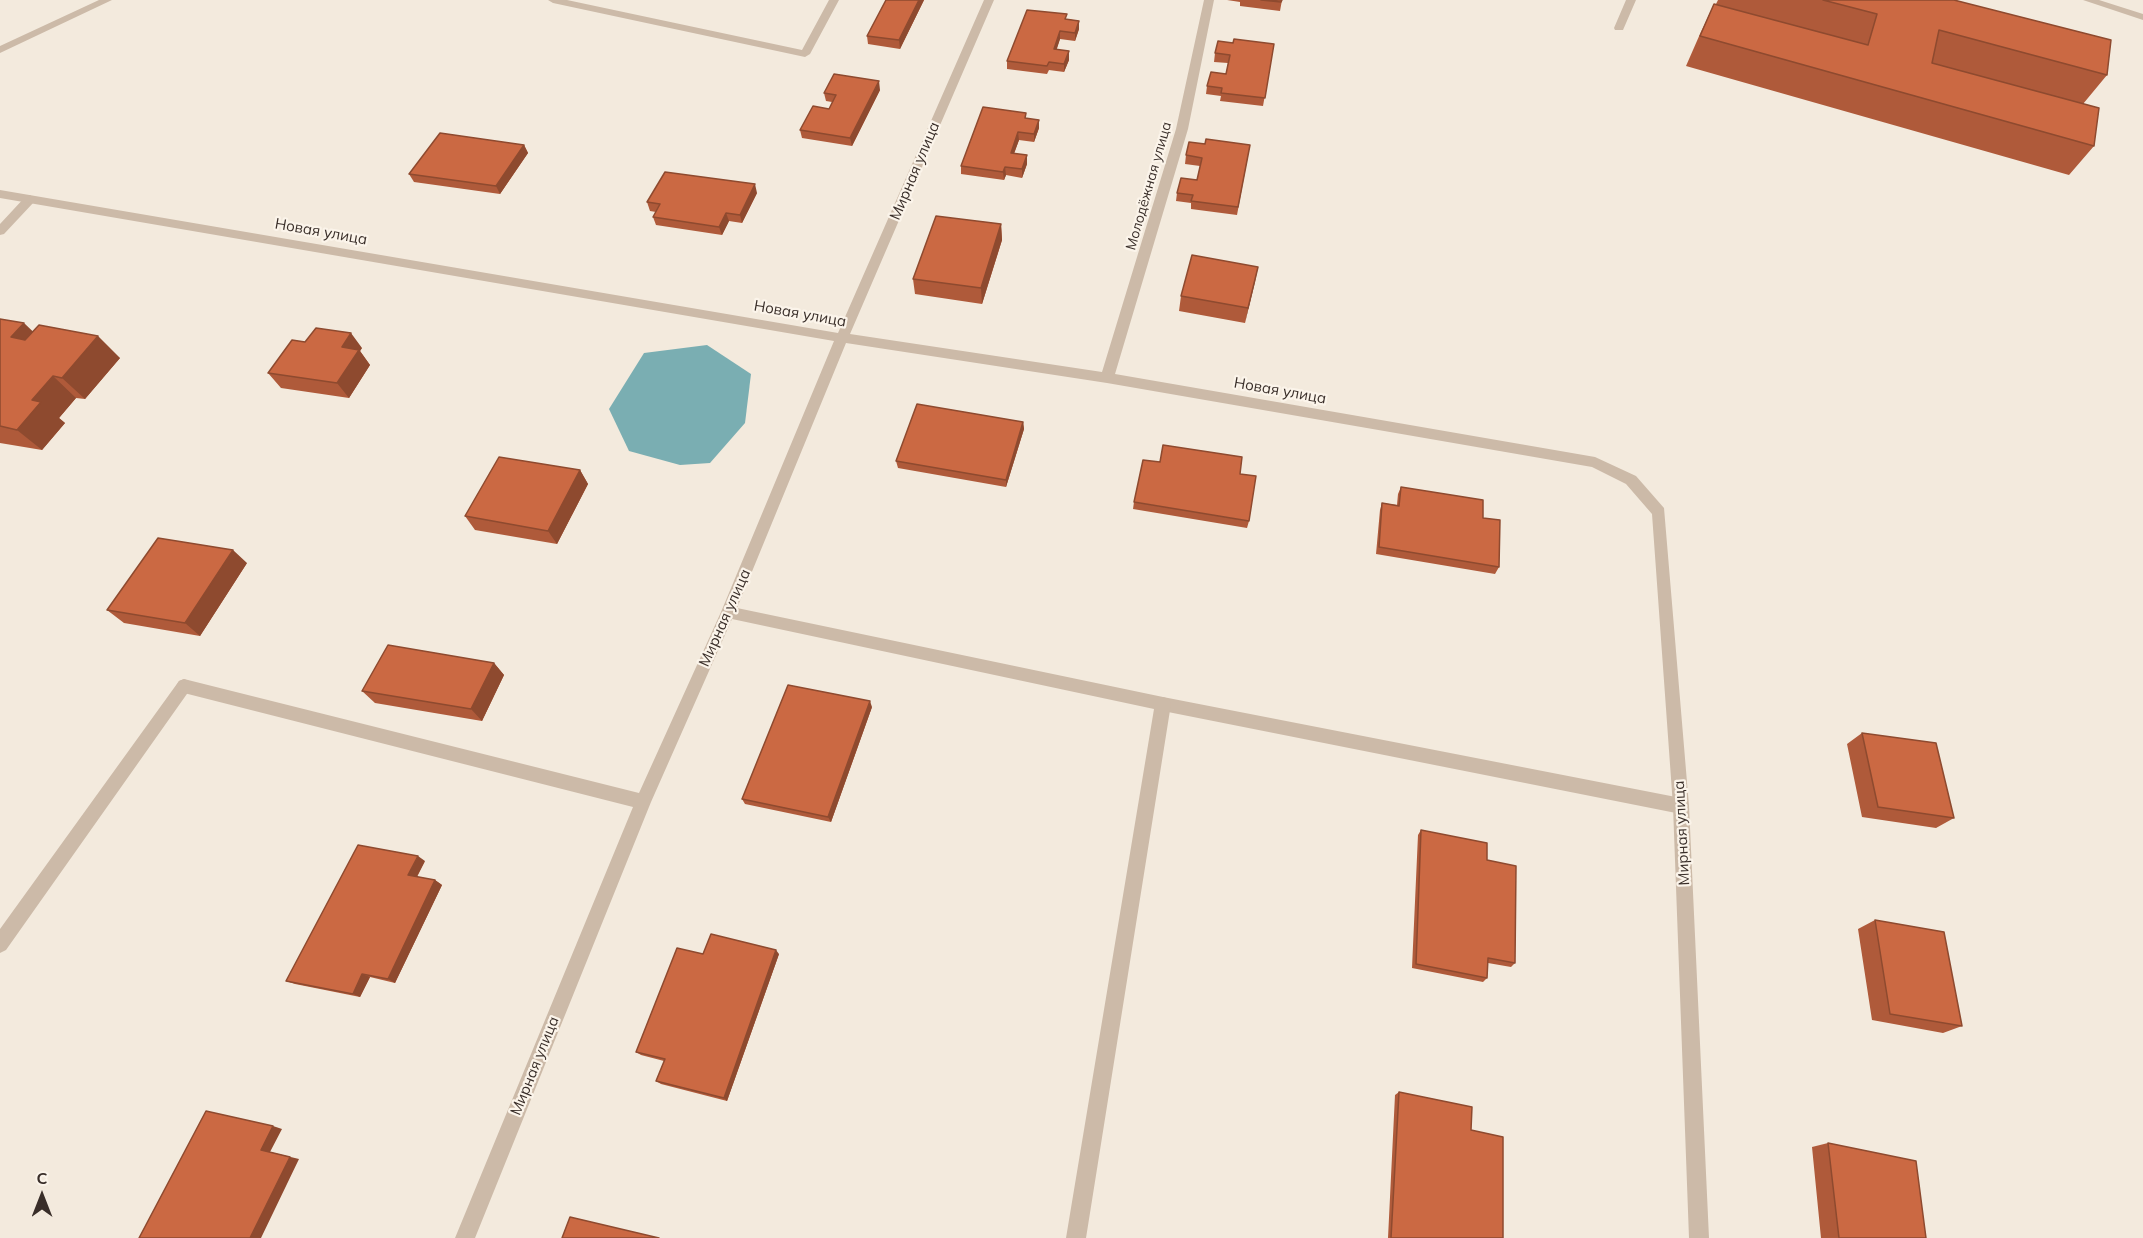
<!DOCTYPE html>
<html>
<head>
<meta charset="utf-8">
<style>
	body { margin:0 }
	#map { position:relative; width:2143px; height:1238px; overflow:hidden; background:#f3eadd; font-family:Mulish,sans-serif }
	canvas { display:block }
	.north { position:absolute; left:12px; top:1166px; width:60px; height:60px; -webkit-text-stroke:4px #fbf4ea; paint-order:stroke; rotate:0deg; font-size:16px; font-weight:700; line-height:24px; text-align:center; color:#392e29 }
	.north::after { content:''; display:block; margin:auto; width:21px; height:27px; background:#392e29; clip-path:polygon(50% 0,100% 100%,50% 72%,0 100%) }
</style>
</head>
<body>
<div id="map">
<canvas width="2143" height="1238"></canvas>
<div class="north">С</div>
</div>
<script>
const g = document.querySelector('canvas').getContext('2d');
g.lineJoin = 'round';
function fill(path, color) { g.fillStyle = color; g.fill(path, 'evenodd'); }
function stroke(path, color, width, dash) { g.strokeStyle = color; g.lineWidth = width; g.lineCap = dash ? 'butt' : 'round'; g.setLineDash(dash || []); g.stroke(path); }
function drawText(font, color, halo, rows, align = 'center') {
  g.font = font + ' Mulish,sans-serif'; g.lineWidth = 4.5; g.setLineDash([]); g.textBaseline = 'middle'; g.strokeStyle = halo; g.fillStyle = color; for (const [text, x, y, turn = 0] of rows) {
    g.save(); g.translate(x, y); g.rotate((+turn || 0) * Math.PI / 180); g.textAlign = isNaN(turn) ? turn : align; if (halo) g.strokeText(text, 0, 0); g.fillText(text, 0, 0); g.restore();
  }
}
fill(new Path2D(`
	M707 345 751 374 745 423 710 463 680 465 629 451 609 409 644 353Z`), '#7aaeb2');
fill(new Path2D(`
	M548 0H567L802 50 829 0H839L810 54 805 57 553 3Z
	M1626 0H1636L1623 30H1615L1614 28Z
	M30 195 36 199 34 202 4 234 0 235V224L26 196Z
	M184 679 189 681 192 686 189 691 6 950 0 953V929L179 681Z
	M1163 697 1681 798 1687 801 1689 806 1687 811 1681 814 1163 711 1157 709 1155 704 1157 699Z`), '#ccbaa8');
fill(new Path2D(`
	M99 0H112L0 53V46Z
	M984 0H994L850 334 1102 372 1176 129 1204 0H1214L1188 129 1115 374 1595 457 1636 476 1664 508 1689 806 1709 1238H1689L1673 806 1652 514 1626 484 1592 467 1107 383 846 343 737 608 1163 697 1169 699 1171 704 1086 1238H1066L1154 709 732 619 651 802 475 1238H455L633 807 184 693 179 691 176 686 179 681 184 679 639 793 721 612 834 341 0 198V190L838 333Z
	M2083 0H2099L2143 14V20Z`), '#ccbaa8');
fill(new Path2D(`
	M886 0H924L900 49 868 44 867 36Z
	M1227 0H1282L1280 11 1240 6V2Z
	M1718 0H1954L2107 75 2083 104 2094 146 2069 175 1686 66 1700 34 1714 4H1716Z
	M1067 19 1079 21V29L1075 41 1060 39 1056 50 1069 60 1064 72 1049 70 1047 74 1007 69V61Z
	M1233 43 1274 44 1263 106 1220 101 1221 96 1206 94 1207 86 1226 74 1228 63 1214 62 1215 53Z
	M880 90 852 146 802 138 800 130 829 109 832 102 826 101 824 93Z
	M1027 118 1039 128 1034 142 1019 140 1014 154 1027 164 1022 178 1006 175 1004 180 961 174V166Z
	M1205 144 1250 145 1237 215 1191 209V203L1176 201 1177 193 1197 180 1200 166 1185 164 1186 155Z
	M524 145 528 153 500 194 414 182 409 174Z
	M757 193 742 223 729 221 722 235 656 225 653 217 656 212 650 211 647 202Z
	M1001 224 1002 240 982 304 915 294 913 279Z
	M1258 267 1245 323 1179 311 1181 296Z
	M0 319 33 332 120 358 85 399 76 398 59 418 65 423 42 450 0 443Z
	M362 348 360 351 370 365 349 398 281 388 268 373Z
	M1023 422 1024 429 1006 487 898 468 896 461Z
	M580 470 588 484 557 544 475 530 465 516Z
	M1401 487 1483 518 1499 567 1495 574 1376 554 1380 510 1382 503 1397 505 1398 494Z
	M1134 502 1249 521 1247 528 1133 509Z
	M247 563 200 636 124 623 107 610Z
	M494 663 504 675 482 721 375 703 362 691Z
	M872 707 831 822 745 804 742 799Z
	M1862 733 1954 818 1936 828 1862 817 1847 744Z
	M1421 830 1487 860 1515 963 1511 967 1488 963 1487 978 1483 982 1412 968 1418 835Z
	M425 861 417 877 435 880 442 885 395 983 370 977 360 997 295 984 286 981Z
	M1875 920 1962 1026 1943 1033 1872 1020 1858 929Z
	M703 954H779L727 1101 661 1084 656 1081 664 1061 641 1055 636 1052Z
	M1399 1092 1471 1130 1503 1238H1388L1395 1095Z
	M1828 1143 1926 1238H1821L1812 1147Z`), '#af5a3a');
fill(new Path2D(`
	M919 0H924L900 49 899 40Z
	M1079 21V29L1075 41V33Z
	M1060 31V39L1054 58V49Z
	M1069 51V60L1064 72V64Z
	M879 81 880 90 852 146 850 138Z
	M1039 120V128L1034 142V134Z
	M1018 132 1019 140 1011 161V153Z
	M524 145 528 153 500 194 496 186Z
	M1027 155V164L1022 178V169Z
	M1005 167 1006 175 1004 180 1003 172Z
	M755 184 757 193 742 223 740 215Z
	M726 213 729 221 722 235 719 227Z
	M1001 224 1002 240 982 304 981 288Z
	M1258 267 1255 282 1245 323 1248 308Z
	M24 323 47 345 11 337Z
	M351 333 362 348 360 351 370 365 349 398 337 383 342 347Z
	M98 336 120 358 85 399 62 378Z
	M53 376 76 398 59 418 65 423 42 450 17 430 32 400Z
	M1023 422 1024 429 1006 487V480Z
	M580 470 588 484 557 544 548 531Z
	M233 550 247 563 200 636 185 623Z
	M494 663 504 675 482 721 471 709Z
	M870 701 872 707 831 822 828 817Z
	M418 856 425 861 415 880 408 875Z
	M435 880 442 885 395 983 388 979Z
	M776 950 779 954 727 1101 724 1098Z
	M362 974 370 977 360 997 353 994Z
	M273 1126 282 1129 270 1152 299 1159 261 1238H250L261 1150Z`), '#8e4a2f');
const building = new Path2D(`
	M886 0H919L899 40 867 36Z
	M1261 0H1282L1281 2Z
	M1823 0H1954L2111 40 2107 75 1939 30 1932 63 2099 108 2094 146 1700 36 1714 4 1868 45 1877 14Z
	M1027 10 1067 14 1065 19 1079 21 1075 33 1060 31 1054 49 1069 51 1064 64 1049 62 1047 66 1007 61Z
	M1234 39 1274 44 1265 98 1221 93 1222 88 1207 86 1211 72 1226 74 1230 55 1215 53 1218 41 1233 43Z
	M834 74 879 81 850 138 800 130 813 106 829 109 836 95 824 93Z
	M983 107 1026 113 1025 118 1039 120 1034 134 1018 132 1011 153 1027 155 1022 169 1005 167 1003 172 961 166Z
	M440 133 524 145 496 186 409 174Z
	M1206 139 1250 145 1238 207 1191 201 1193 195 1177 193 1181 178 1197 180 1202 158 1186 155 1189 142 1205 144Z
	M665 172 755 184 740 215 726 213 719 227 653 217 660 204 647 202Z
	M936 216 1001 224 981 288 913 279Z
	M1192 255 1258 267 1248 308 1181 296Z
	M0 319 24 323 11 337 25 340 39 325 98 336 62 378 53 376 32 400 41 402 17 430 0 426Z
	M316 328 351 333 342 347 359 350 337 383 268 373 292 340 305 342Z
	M917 404 1023 422 1006 480 896 461Z
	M1163 445 1242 457 1240 474 1256 476 1249 521 1134 502 1143 460 1160 462Z
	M499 457 580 470 548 531 465 516Z
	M1401 487 1483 500V518L1500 520 1499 567 1379 547 1382 503 1399 506Z
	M158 538 233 550 185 623 107 610Z
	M388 645 494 663 471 709 362 691Z
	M788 685 870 701 828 817 742 799Z
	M1862 733 1936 743 1954 818 1878 807Z
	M1421 830 1487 843V860L1516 866 1515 963 1488 958 1487 978 1416 964Z
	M358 845 418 856 408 875 435 880 388 979 362 974 353 994 286 981Z
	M1875 920 1944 932 1962 1026 1890 1014Z
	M711 934 776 950 724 1098 656 1081 665 1059 636 1052 677 948 703 954Z
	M1399 1092 1472 1107 1471 1130 1503 1137V1238H1391Z
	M206 1111 273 1126 261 1150 290 1157 250 1238H139Z
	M1828 1143 1916 1161 1926 1238H1839Z
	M570 1217 659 1238H562Z`);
fill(building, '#cb6943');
stroke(building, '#8e4a2f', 1.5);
drawText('14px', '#392e29', '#fbf4ea', [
	["Молодёжная улица",1149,186,-74]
]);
drawText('15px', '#392e29', '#fbf4ea', [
	["Мирная улица",915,171,-67],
	["Новая улица",321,232,10],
	["Новая улица",800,314,10],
	["Новая улица",1280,391,10],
	["Мирная улица",725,618,-66],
	["Мирная улица",1682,833,-93],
	["Мирная улица",535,1066,-68]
]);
</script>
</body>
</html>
